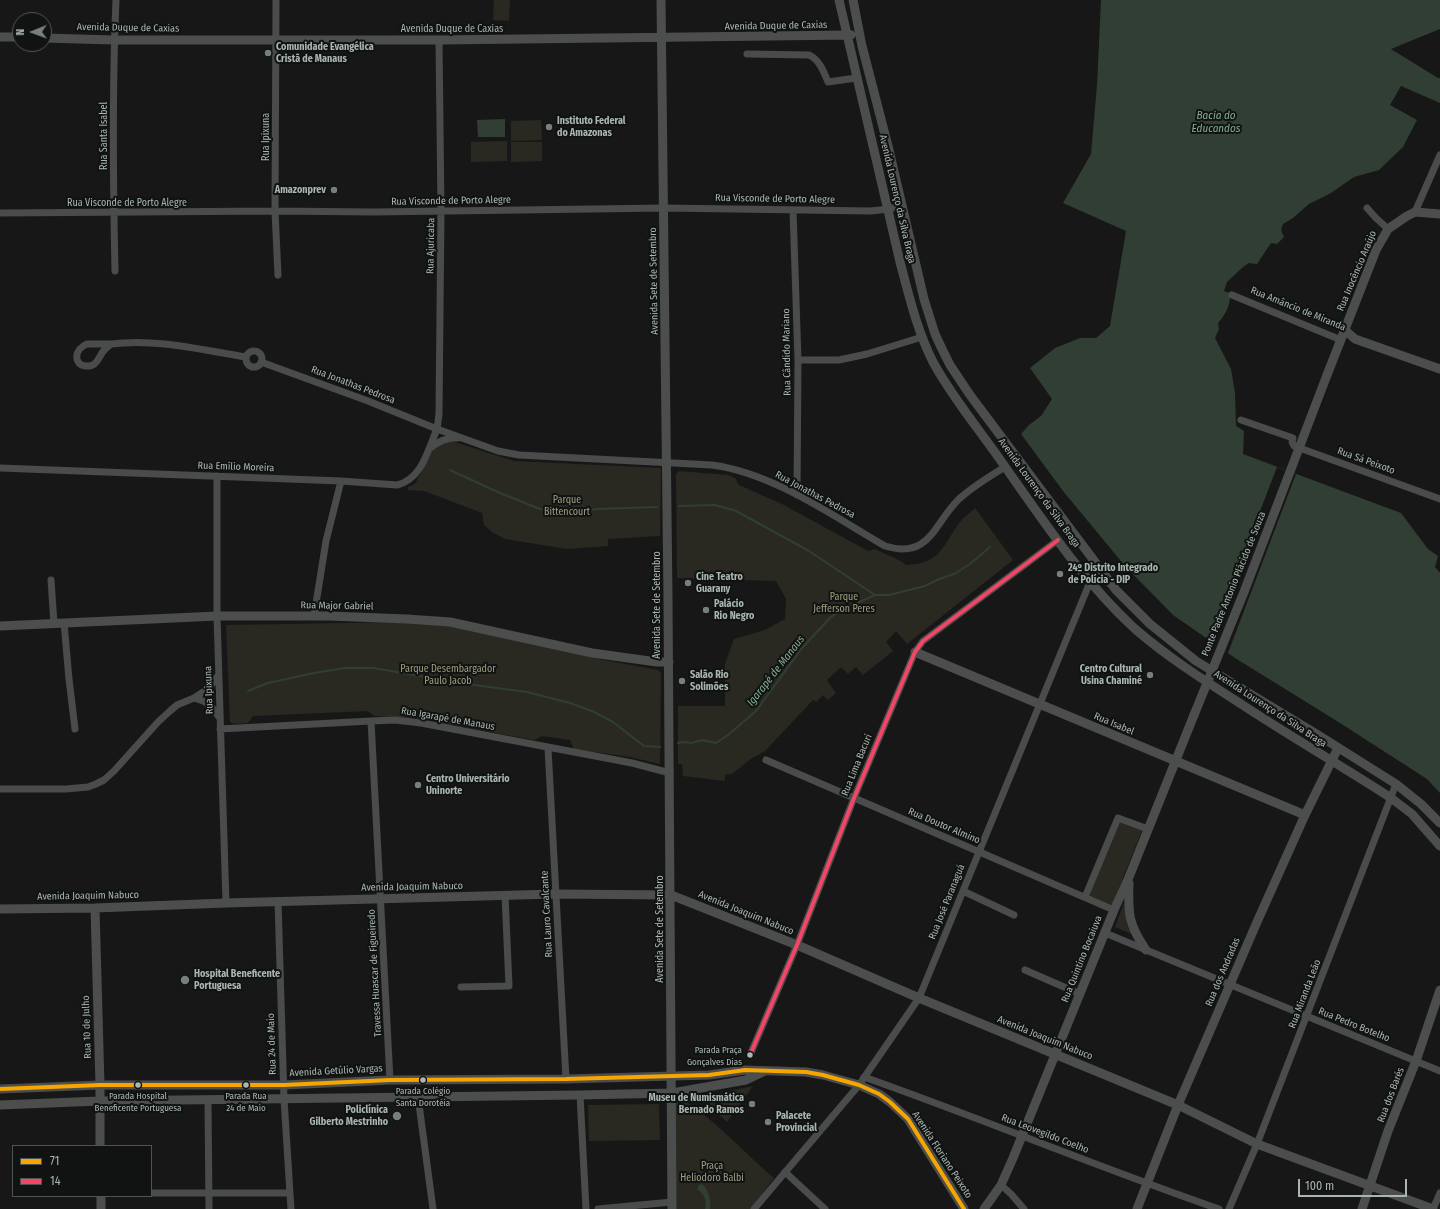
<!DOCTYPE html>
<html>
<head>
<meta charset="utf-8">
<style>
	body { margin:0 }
	#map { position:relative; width:1440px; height:1209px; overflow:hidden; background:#171717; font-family:"Fira Sans Condensed",sans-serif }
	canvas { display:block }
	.legend { position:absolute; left:12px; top:1145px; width:140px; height:52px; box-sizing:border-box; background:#111312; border:1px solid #4e5551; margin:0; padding:5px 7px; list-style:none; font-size:12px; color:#a9b7b0 }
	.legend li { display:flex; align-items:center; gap:8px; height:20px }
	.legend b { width:20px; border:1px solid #4e5551 }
	.north { position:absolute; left:12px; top:12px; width:40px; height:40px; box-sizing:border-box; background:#111312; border:1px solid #4e5551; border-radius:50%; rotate:269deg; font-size:11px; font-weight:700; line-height:16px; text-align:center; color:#a9b7b0 }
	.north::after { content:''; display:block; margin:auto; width:14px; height:18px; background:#767f7a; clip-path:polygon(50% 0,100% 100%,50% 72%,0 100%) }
	.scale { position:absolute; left:1298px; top:1179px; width:109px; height:18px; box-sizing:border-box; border:2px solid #a9b7b0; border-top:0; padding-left:5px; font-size:12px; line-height:14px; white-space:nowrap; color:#a9b7b0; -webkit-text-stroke:3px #111312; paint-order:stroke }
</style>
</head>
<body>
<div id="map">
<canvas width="1440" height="1209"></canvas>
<ul class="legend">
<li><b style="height:5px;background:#f7a600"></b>71</li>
<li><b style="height:5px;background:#f34667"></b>14</li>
</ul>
<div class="north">N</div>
<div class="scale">100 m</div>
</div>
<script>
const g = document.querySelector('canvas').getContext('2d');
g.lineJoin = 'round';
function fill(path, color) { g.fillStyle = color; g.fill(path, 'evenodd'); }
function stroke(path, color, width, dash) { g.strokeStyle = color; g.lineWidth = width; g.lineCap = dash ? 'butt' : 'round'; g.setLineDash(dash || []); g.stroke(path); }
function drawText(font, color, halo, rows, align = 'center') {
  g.font = font + ' "Fira Sans Condensed",sans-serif'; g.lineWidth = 4; g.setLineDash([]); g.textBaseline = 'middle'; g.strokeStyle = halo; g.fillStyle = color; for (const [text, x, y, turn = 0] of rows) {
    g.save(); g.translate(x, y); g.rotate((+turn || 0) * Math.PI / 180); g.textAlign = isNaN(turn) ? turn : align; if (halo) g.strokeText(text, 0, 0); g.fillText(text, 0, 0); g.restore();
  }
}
fill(new Path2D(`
	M494 0H510L509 21 493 20Z
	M541 120 542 140 511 141V121Z
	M507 141V161L471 162V142Z
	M511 142H542V161L511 162Z
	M448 440 514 461 661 468 660 536 608 539V546L567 549 505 539 492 532 484 525 482 513 424 491 408 490V487L415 484 433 449Z
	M679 471 728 475 735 478 739 485 782 504 868 551 875 549C885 555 897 557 906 565 940 564 943 546 959 523 964 517 970 513 975 508L1013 560 907 644 896 631 886 642 893 651 863 675 856 667 848 674 841 667 827 680 836 693 828 700 823 695 816 702 813 700 765 751 752 758 732 774 725 775V781L683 776 682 764H678V706H725V664L734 639 765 630 785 619 786 599 776 581 677 578 676 479V474Z
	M405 622 450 626 598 659 658 670 661 673 660 764 630 757 574 749 570 740 542 736 534 740 414 718 374 716 368 711 253 716 248 723 234 724 230 722 226 625Z
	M1119 818 1143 828 1112 905 1088 895Z
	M1124 903 1128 928 1134 935 1115 927Z
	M753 1086 727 1122 700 1097Z
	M675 1095C710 1114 743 1152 774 1178L750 1209H676Z
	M659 1104 660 1140 589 1141 588 1105Z`), '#292922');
fill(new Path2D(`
	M1101 0H1440V29L1391 49 1438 78H1440V103L1401 86 1390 105 1417 120 1403 147 1379 170 1354 177 1331 193 1309 204 1293 218 1283 224 1281 230 1284 237 1277 244 1271 243 1257 264 1249 263 1243 267 1227 282 1224 291 1230 293C1231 305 1225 315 1218 323L1219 329 1215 338 1231 369 1235 393 1236 426 1244 431 1243 454 1401 513 1428 549 1438 556 1435 567 1440 573V793L1427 779 1340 723 1235 658 1173 615 1125 566 1063 491 1021 434 1029 425 1041 416 1052 399 1030 368 1055 348 1080 338H1096L1110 326 1126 231 1063 203 1091 154 1097 85Z
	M505 119V137H478L477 120Z
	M702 1184C709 1190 711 1200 710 1209H705C707 1200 705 1195 697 1189L699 1185Z`), '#303e34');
fill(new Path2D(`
	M1277 467 1296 474 1228 653 1210 641Z`), '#171717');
stroke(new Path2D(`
	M450 470 500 493 540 509 578 511 598 509 657 507
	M679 506 715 505 736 511 809 551 875 595
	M248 691 268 683 314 673 345 668H373L474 685 527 692 570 703 594 712 613 722 644 746 660 747
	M678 743 683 742 691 743 703 740 716 743 728 735 756 711 802 648 830 618 839 611 875 595H889L925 586 939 579 954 574 970 564 990 547`), '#303e34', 2);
stroke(new Path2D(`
	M276 0 275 211 278 275
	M747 54 809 55C819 59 824 72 828 82L856 78
	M1367 208 1376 218 1388 229
	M793 210 798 360 797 495
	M1415 212 1440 155
	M0 213 275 211 374 212 664 208 871 211 888 209 902 206
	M115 271C113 181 112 90 116 0
	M1232 295 1341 340
	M87 344H111C108 347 104 349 102 353 98 359 96 367 86 366 73 365 74 349 87 344Z
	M111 344C156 338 202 350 246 357
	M246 359a8 8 0 1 1 16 0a8 8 0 1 1-16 0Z
	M798 360H839L867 354 922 337
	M261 362 368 401 437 429 439 414 441 211 439 40
	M1241 420 1293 438 1292 442 1294 446 1440 499
	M429 449C438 442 446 437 458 438
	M0 468 341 481 397 485C422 479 428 450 437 429L498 451 519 455 712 465C773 473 833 516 885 546 931 560 934 522 960 498 974 486 990 476 1005 467
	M217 476V616L226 903
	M51 580 54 624
	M314 616 326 541 341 481
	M64 623 69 679 75 729
	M194 698C208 702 211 705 219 717
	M371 721 390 1080
	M220 729 371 721 395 720 421 723 632 763 670 773
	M548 748 566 1079
	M766 760 1114 910
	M0 789H66L88 787 96 784 104 780 114 771 158 722 170 711 177 705 194 698 208 689 218 676
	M963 891 1014 915
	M1085 897 1118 818 1148 829
	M278 901 284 1099 291 1209
	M1105 933 1440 1071
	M1025 970 1080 994
	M461 987 509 986 505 895
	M750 1055 797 945 854 798 915 652 923 641 1058 540
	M864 1077C983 1119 1100 1168 1219 1209
	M580 1095 586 1209
	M418 1097 433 1209
	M208 1100 209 1209
	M785 1172 825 1209
	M1001 1185 1011 1194 1024 1209
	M151 1193H290
	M598 1209 672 1202
	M754 1209 859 1085 919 998 1090 582 1097 567
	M1229 1209 1257 1144 1396 784
	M1433 1209 1440 1193`), '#494c4b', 7);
stroke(new Path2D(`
	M661 0 668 597 672 1209
	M839 0 900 262C909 296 917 330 933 362 952 397 978 428 1001 461 1042 519 1082 580 1134 628 1166 656 1202 679 1238 702 1288 735 1340 765 1391 798L1412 814 1440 846
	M853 0 862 46 889 150 924 299 935 334 942 349 950 365 970 395 1116 590 1150 624 1196 661 1315 733 1396 784 1421 804 1440 823
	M0 37H20
	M44 38 114 40H439L851 35
	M1345 330 1355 339 1440 369
	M1327 375 1376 250 1388 229 1407 216 1415 212 1440 214
	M0 626 217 616H329L407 619 450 622 592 653 657 662H669
	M915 652 1305 815
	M1129 883C1128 913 1128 924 1146 950
	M95 908 100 1085V1146
	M0 909 95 908 226 903 556 894 671 895 797 945 919 998 1178 1105 1257 1144 1433 1209
	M0 1089 100 1085H284L390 1080 566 1079 709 1075 745 1070 806 1072 823 1075 859 1085 879 1094 890 1102 908 1119 964 1209
	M0 1105 100 1101 580 1095 672 1093 746 1080 765 1071
	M101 1209V1196
	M984 1209 1001 1185 1013 1158 1114 910 1129 877 1194 715
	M1137 1209 1178 1105 1257 922 1305 815 1338 748
	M1362 1209 1388 1131 1416 1061 1440 990`), '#4c4e4d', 9);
stroke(new Path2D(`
	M1194 715 1244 592 1327 375`), '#4c4e4d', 9);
stroke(new Path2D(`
	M0 1089 100 1085H284L390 1080 566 1079 709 1075 745 1070 806 1072 823 1075 859 1085 879 1094 890 1102 908 1119 964 1209`), '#f7a600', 4);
stroke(new Path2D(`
	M750 1055 797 945 854 798 915 652 923 641 1058 540`), '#f34667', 4);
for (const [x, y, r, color] of [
	[268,53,4,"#767f7a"],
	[549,127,4,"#767f7a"],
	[334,190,4,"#767f7a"],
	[1060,574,4,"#767f7a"],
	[688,583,4,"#767f7a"],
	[706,610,4,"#767f7a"],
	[1150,675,4,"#767f7a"],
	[682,681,4,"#767f7a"],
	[418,785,4,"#767f7a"],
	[185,980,5,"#767f7a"],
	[750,1055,3.5,"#a9b7b0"],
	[423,1080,3.5,"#a9b7b0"],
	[138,1085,3.5,"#a9b7b0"],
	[246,1085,3.5,"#a9b7b0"],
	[752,1104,4,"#767f7a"],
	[397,1116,5,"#767f7a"],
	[768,1122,4,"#767f7a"]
]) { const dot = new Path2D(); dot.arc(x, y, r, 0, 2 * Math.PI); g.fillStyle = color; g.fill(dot); stroke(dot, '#111312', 1.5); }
drawText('9px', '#a9b7b0', '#111312', [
	["Parada Praça",742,1050,"right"],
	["Gonçalves Dias",742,1062,"right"],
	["Parada Colégio",423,1091],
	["Santa Dorotéia",423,1103],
	["Parada Hospital",138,1096],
	["Beneficente Portuguesa",138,1108],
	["Parada Rua",246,1096],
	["24 de Maio",246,1108]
]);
drawText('10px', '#a9b7b0', '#111312', [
	["Avenida Duque de Caxias",776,26,-1],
	["Avenida Duque de Caxias",128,28,1],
	["Avenida Duque de Caxias",452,29],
	["Rua Santa Isabel",104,136,-90],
	["Rua Ipixuna",266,137,-90],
	["Rua Visconde de Porto Alegre",775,199,1],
	["Avenida Lourenço da Silva Braga",897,199,77],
	["Rua Visconde de Porto Alegre",451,201,-1],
	["Rua Visconde de Porto Alegre",127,203],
	["Rua Ajuricaba",431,246,-89],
	["Rua Inocêncio Araújo",1357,271,-67],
	["Avenida Sete de Setembro",654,281,-91],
	["Rua Amâncio de Miranda",1298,309,22],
	["Rua Cândido Mariano",787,352,-91],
	["Rua Jonathas Pedrosa",353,385,21],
	["Rua Sá Peixoto",1366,461,20],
	["Rua Emílio Moreira",236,467,2],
	["Avenida Lourenço da Silva Braga",1039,493,54],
	["Rua Jonathas Pedrosa",815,495,28],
	["Ponte Padre Antonio Plácido de Souza",1234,584,-68],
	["Avenida Sete de Setembro",657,605,-90],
	["Rua Major Gabriel",337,606,1],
	["Rua Ipixuna",209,690,-92],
	["Avenida Lourenço da Silva Braga",1270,709,33],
	["Rua Igarapé de Manaus",448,719,10],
	["Rua Isabel",1114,724,23],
	["Rua Lima Bacuri",857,765,-68],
	["Rua Doutor Almino",944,826,23],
	["Avenida Joaquim Nabuco",412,887,-1],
	["Avenida Joaquim Nabuco",88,896,-1],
	["Rua José Paranaguá",947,902,-68],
	["Avenida Joaquim Nabuco",746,913,22],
	["Rua Lauro Cavalcante",547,914,-93],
	["Avenida Sete de Setembro",660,929,-90],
	["Rua Quintino Bocaiuva",1082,959,-68],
	["Rua dos Andradas",1223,972,-67],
	["Travessa Huascar de Figueiredo",375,973,-93],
	["Rua Miranda Leão",1305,994,-69],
	["Rua Pedro Botelho",1354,1025,22],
	["Rua 10 de Julho",87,1027,-92],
	["Avenida Joaquim Nabuco",1045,1038,22],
	["Rua 24 de Maio",272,1044,-92],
	["Avenida Getúlio Vargas",336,1071,-3],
	["Rua dos Barés",1391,1095,-69],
	["Rua Leovegildo Coelho",1045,1134,21],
	["Avenida Floriano Peixoto",942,1155,57]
]);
drawText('bold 10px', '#a9b7b0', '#111312', [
	["Comunidade Evangélica",276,47],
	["Cristã de Manaus",276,59],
	["Instituto Federal",557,121],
	["do Amazonas",557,133],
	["Amazonprev",326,190,"right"],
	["24º Distrito Integrado",1068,568],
	["de Polícia - DIP",1068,580],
	["Cine Teatro",696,577],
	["Guarany",696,589],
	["Palácio",714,604],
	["Rio Negro",714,616],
	["Centro Cultural",1142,669,"right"],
	["Usina Chaminé",1142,681,"right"],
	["Salão Rio",690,675],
	["Solimões",690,687],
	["Centro Universitário",426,779],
	["Uninorte",426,791],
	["Hospital Beneficente",194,974],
	["Portuguesa",194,986],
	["Museu de Numismática",744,1098,"right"],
	["Bernado Ramos",744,1110,"right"],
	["Policlínica",388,1110,"right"],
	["Gilberto Mestrinho",388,1122,"right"],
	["Palacete",776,1116],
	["Provincial",776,1128]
], 'left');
drawText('10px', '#a09e81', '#111312', [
	["Parque",567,500],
	["Bittencourt",567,512],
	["Parque",844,597],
	["Jefferson Peres",844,609],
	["Parque Desembargador",448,669],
	["Paulo Jacob",448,681],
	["Praça",712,1166],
	["Heliodoro Balbi",712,1178]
]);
drawText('italic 11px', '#82af91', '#111312', [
	["Bacia do",1216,116],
	["Educandos",1216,129],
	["Igarapé de Manaus",776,671,-52]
]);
</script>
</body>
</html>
